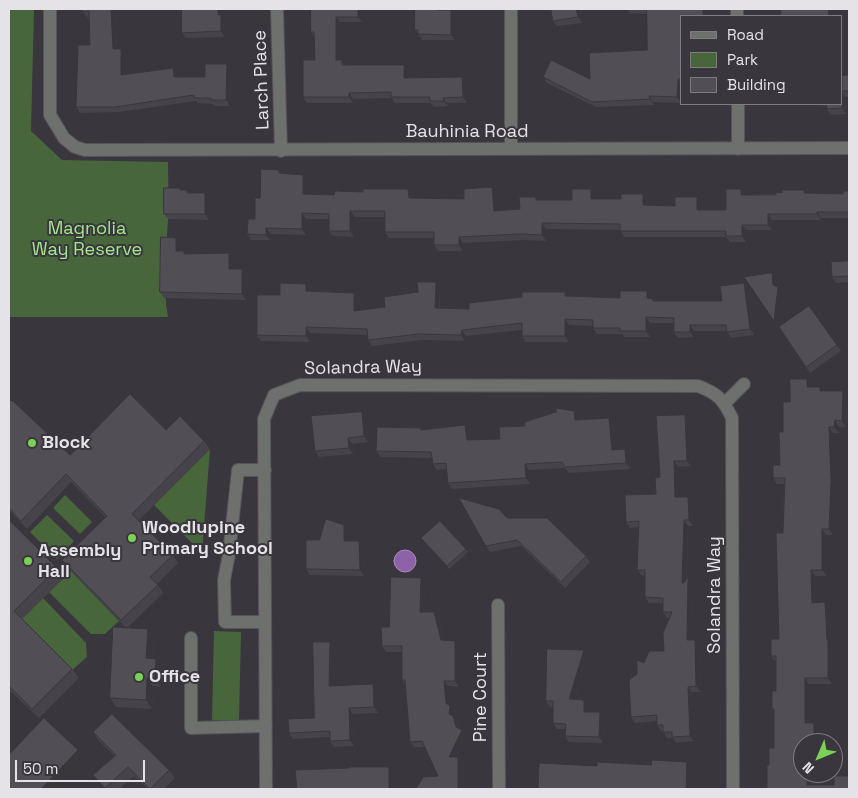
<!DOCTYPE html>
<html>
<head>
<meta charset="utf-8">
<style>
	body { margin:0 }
	#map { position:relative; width:858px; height:798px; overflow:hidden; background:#3a363d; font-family:"Space Grotesk",sans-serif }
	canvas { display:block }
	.frame { position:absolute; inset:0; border:10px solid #e5e3e7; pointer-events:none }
	.legend { position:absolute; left:680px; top:15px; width:162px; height:90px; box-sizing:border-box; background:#3a363d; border:1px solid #7e7b81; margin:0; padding:6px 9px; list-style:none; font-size:15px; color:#e5e3e7 }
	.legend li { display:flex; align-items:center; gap:10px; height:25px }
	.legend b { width:25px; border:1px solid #7e7b81 }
	.north { position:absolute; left:793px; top:733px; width:50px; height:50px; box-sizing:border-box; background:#3a363d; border:1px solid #7e7b81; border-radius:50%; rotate:225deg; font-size:14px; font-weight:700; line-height:20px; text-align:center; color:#e5e3e7 }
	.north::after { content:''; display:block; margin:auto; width:18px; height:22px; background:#7ad156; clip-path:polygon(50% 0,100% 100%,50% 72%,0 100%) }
	.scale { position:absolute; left:15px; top:760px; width:130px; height:22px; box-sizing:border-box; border:2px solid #e5e3e7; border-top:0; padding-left:6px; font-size:15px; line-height:18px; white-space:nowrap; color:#e5e3e7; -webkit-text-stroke:4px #3a363d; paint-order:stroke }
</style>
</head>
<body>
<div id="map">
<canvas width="858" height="798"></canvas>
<div class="frame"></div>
<ul class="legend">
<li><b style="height:6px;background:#6e706d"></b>Road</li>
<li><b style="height:14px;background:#47663b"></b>Park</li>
<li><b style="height:14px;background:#524e56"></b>Building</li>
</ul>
<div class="north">N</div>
<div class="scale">50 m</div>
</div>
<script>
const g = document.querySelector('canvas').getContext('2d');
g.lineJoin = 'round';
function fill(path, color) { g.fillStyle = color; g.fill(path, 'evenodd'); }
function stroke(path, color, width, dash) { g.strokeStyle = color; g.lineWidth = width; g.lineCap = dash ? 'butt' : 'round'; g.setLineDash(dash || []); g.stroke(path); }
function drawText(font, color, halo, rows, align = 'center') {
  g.font = font + ' "Space Grotesk",sans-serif'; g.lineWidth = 4; g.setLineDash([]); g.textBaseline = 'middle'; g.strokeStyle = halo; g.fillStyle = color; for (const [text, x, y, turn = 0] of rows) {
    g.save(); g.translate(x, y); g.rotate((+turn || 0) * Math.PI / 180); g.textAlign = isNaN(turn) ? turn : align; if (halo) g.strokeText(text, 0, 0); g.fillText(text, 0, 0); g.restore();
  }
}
fill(new Path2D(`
	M9 9H34L31 131 62 160 168 162C168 181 169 201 168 220 166 253 162 285 168 317H9Z
	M210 449 202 553 154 505Z
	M65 495 92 522 80 534 53 508Z
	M47 515 74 541 57 559 30 532Z
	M71 571 119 621 105 634H91L49 592Z
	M43 598 86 643 87 657 71 671 20 620Z
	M214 631 241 632 239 720H212Z`), '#47663b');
const water = new Path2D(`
	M394 561a11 11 0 1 1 22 0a11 11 0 1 1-22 0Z`);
fill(water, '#8e62a9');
stroke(water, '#a889bc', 1);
const street = new Path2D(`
	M50 9V115L64 138 75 147 85 150 849 148
	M277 9 281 151
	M511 9V149
	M737 9V16
	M738 104V149
	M725 403 744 384
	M265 470H238L229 554 224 580 225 622H265
	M498 605 499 789
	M191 638V728L266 726
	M266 789 264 419 274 395 300 385 698 386C717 393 723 399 732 418L733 789`);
stroke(street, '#555258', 14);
stroke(street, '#6e706d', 12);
fill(new Path2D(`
	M83 9H115L117 49H121L126 55 125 74 173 68 177 74 178 77H205L231 70 230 106H215L213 104 198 103 196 101 119 112 80 113 76 107 90 45 89 17 88 18 83 12Z
	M182 9H222V17L225 21V37L186 38 182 33Z
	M311 9H362V22H340V60L345 65 408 71V78L462 77 466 83 467 103H447L448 106 434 107 431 103H395L392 98 353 99V103H307L303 97 315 60 314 36 311 32Z
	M442 9V10L456 16 455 40H422L415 30Z
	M580 9 582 23 557 26 553 21Z
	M627 9H707V16H682L681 103 653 102 654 105 596 107 547 83 543 77 590 79 647 50V14L630 13Z
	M849 75V97H845L846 114 831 115 827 109V106L810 104H842V76Z
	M279 170 282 174 303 175 307 181V195H334L363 192 408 189 413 195V198L464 199 492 187 496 193 497 210 520 209 538 200H572L595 195V199H621L643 194 647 200V205L675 206 701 203V210H726L745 195 806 193 843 194 849 191V218H821V220H772V230H746V242H730L726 237H624L620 230 546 229V241L524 240 463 243V251H438L434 245V238H389L385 232V217H355L354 237 333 236 329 231V219H306V235L271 234 270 240H251L247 234 255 219 260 198Z
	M180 188 181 190H187L189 193H205L209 199V220L168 219 164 214Z
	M180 244V251H184L186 254 233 259V269L246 275V300L164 298 160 292Z
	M849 261V282L836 283 832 277Z
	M744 283 748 289 754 335 731 338 727 331H694V337L678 338 674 332V323H650V337H624L622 334H597L593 328V326L569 325V342H526L522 336V330L466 336 465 341 422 340 372 346 368 340V335L310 333V342L261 341 257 335 280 295 306 284 310 290V291L354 293 358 299V311L385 307 418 292 440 288V308L469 309 568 296 620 298 651 297V299L655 301H722Z
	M809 306 841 351 810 373 779 327Z
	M807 379 812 385V387L822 391H843L847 398 846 427H839V433H833L835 487 833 535H826L827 576H815L816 603 825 602 830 608 831 644 832 646V684H809V723L818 729V743H803V773H811V785L849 789H767L769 765 774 748V712L772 709 776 691V662L771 656 779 639 783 533 784 484H777L773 478 780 465 783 432 790 402Z
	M9 400 70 455 166 430 204 441 210 449 139 520 173 555 178 563 157 584 163 593 127 628 154 638 153 659 162 667 161 687 153 686 152 709 116 707 110 698 126 628 68 568 62 560 106 518 71 482 27 529 9 510Z
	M362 412 366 418 368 442 352 444 353 454 319 457 315 451Z
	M578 417V420L614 423 615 450 625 449 629 455 630 469 569 473 565 468 529 470 530 484 452 489 448 483 446 469 437 470 433 464 432 458 381 457 376 451 421 428 422 430 469 431 470 440 500 439 525 426Z
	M689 421 691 466 678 467 679 497 692 503 693 526H688L687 577 688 576 692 582 691 640 699 646 701 692H692L694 741 676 743 673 738H667L663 731H661L657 725V721L635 723 631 717 637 674 644 663 664 651 670 618H667L663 612V603H649L645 597V576L641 575 637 570 638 527 630 528 626 522 656 494Z
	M507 518 586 556 590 562 565 588 521 546 490 552 486 546Z
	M9 521 57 568 64 578 22 619 72 669 79 678 39 718 9 690Z
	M348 530V541L363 547 364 576 310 575 306 569 319 540Z
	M421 538 466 549 468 552 449 569Z
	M425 584 424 612 438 618 444 640 459 646V687L448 686 449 706 454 712 453 717 457 722 459 728 466 736 456 757H458L462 763 438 776 425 747H414L410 742 405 685 402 680V652H386L382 646 389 627Z
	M330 642 334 648 333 686 373 684 377 690 378 713 353 714 354 746 334 747 330 741V737L293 739 289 733 314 718Z
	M584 650 588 655 575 699 584 700 588 706V712H600L604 718 603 743 569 742 565 736V729H557L553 723V707H550L546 701Z
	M93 732 169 770 175 778 164 789H148L134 776 119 789H105L93 775 115 756 99 741Z`), '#47434a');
fill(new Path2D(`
	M111 9H115L117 55 113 49Z
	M218 9H222V17L225 21V37L221 31 218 15Z
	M358 9H362V22L358 17Z
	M576 9H580L582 23 578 17Z
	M703 9H707V16H703Z
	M829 9H833V16H828Z
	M451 10 456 16 455 40 451 35Z
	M336 17 340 22V66L336 60Z
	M121 49 126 55 125 80 121 75Z
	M227 64 231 70 230 106 226 100Z
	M404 65 408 71V84L404 78Z
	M173 68 177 74 178 83 174 77Z
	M462 77 466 83 467 103 463 97Z
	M678 79 682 84 681 103 677 97Z
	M842 92 845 97 846 114 842 108Z
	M349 93 353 99V103L349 97Z
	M649 96 653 102 654 105 650 99Z
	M443 98 447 103 448 106 444 101Z
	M303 175 307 181V200L303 194Z
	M492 187 496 193 498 216 494 211Z
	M408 189 413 195V203L409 198Z
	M591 189 595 195V205L591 199Z
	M741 189 745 195H741Z
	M205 193 209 199V220L205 214Z
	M643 194 647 200V211L643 205Z
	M697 197 701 203V215L697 210Z
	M350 211 355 217 354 237 350 231Z
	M817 212 821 218V220L817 214Z
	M302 213 306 219V235L302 229Z
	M768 214 772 220V230L768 225Z
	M542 223 546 229V241L542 235Z
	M742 225 746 230V242L742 236Z
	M266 228 271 234 270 240 266 235Z
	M459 237 463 243V251L459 245Z
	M176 238 180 244V257L176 251Z
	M229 253 233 259V275L229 269Z
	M242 269 246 275V300L242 294Z
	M772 273 776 279 777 291 773 285Z
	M436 282 440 288 439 314 435 308Z
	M744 283 748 289 754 335 750 329Z
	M306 284 310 290V297L306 291Z
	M778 287 782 293 778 326 774 321Z
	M647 291 651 297V304L647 298Z
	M354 293 358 299V317L354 311Z
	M646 317 650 323V337L646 331Z
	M565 319 569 325V342L565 336Z
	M690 325 694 331V337L690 332Z
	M306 327 310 333V342L306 336Z
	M462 330 466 336 465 341 461 335Z
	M807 379 812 385 811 393 807 387Z
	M843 391 847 398 846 427 842 421Z
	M574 411 578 417 579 426 575 420Z
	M362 412 366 418 368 442 364 436Z
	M685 415 689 421 691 466 687 461Z
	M609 418 614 423 616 456 612 450Z
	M835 420 839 427V433L834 427Z
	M465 425 469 431 471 446 467 440Z
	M829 427 833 433 835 487 833 535 829 529Z
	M348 438 352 444 353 454 349 448Z
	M625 449 629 455 630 469 626 463Z
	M674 461 678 467 680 503 675 497Z
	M525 464 529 470 530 484 526 478Z
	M688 497 692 503 693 526 689 520Z
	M684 520 688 526 686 589 682 583Z
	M344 525 348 530V546L344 541Z
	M822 529 826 535 827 576 822 570Z
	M359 541 363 547 364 576 360 570Z
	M811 570 815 576 817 609 812 603Z
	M688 576 692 582 691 646 687 640Z
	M421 578 425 584 424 618 420 612Z
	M825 602 830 608 831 644 832 646V684L828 678Z
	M434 612 438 618 445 646 441 640Z
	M148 629 154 638 152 667 146 658Z
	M695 640 699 646 701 692 696 686Z
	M455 641 459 646V687L455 681Z
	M330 642 334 648 333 692 329 686Z
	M584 650 588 655 573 705 569 699Z
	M156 659 162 667 161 687 155 678Z
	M147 678 153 686 152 709 146 700Z
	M805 678 809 684V729L805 723Z
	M444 681 448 686 450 708V706L454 712 453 716 457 722 460 733 449 714 446 703Z
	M373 684 377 690 378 713 374 707Z
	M688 687 692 692 694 741 690 736Z
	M584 700 588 706V717L584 712Z
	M349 708 353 714 354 746 350 740Z
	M600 712 604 718 603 743 599 737Z
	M814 723 818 729V743L814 737Z
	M462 730 466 736 453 763 449 757Z
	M808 737 812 743H808Z
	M78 750 86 761 59 789H41Z
	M458 757 462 763V789H458Z
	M687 762 691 768 690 789H686Z
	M389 767 393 773V789H389Z
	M807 773H811V789L807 785Z`), '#39373c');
const building = new Path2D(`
	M83 9H111L113 49H121V75L173 68 174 77H205V64H227L226 100H211V98H194V95L115 107H76L78 45H90L89 11 83 12Z
	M182 9H218V15H221V31L182 33Z
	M311 9H358V17H336V60H342V65H404V78L462 77 463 97 443 98 444 101H430V97H391V92L349 93V97H303V60H315L314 32H311Z
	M415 9H437V10H451V35L418 34V30H415Z
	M551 9H576L578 17 553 21Z
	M647 9H703V16H682V79H678L677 97 649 96 650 99 592 102 543 77 551 60 590 79 589 53 647 50Z
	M781 9H829L828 16H781Z
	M849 75V91H842V76Z
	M827 104H842V108L827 109Z
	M261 169 279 170V173L303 175V194L334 195 335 191 363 192V189H408L409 198 464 199V189L492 187 494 211 520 209 519 197H536V200H572V189H591V199H621V194H643V205L675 206V197H697V210H726V189H741V195H776V192L782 193V190H804V193L843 194V191H849V212H817V214H768V225H742V236H726V231H620V224L542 223V235L520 234 459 237V245H434V232H385V211H350V231H329V214L302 213V229L266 228V235L247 234 248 219H255V198H260Z
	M164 188H180V190H187V193H205V214H164Z
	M161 237 176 238V251H184V254L229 253V269H242V294L160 292Z
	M849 261V276L832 277 831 262Z
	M772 273 773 285 778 287 774 321 744 277Z
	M417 282H436L435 308 469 309V303L522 297V292H565V296L620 298V291H647V298L653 299V301H722L720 286 744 283 750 329 727 332 726 325H690V332H674V318L646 317V331H620V328H593V320L565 319V336H522V323L462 330 461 335 418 334 368 340 367 329 306 327V336L257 335V295H280V283L306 284V291L354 293V311L385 307 384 297 418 292Z
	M809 306 837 345 806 367 779 327Z
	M790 379H807V387H820V391H843L842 421 835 420 834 427H829L831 481 829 529H822V570H811L812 603 825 602 827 640H828V678H805V723H814V737H808V743H803V773H807V785H834V776H849V789H767V765H769V748H774V709H772V691H776V656H771V639H779L776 533H783L785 478H773V465H780L779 432H783V402H790Z
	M130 394 166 430 180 416 204 441 132 514 173 555 150 577 158 585 121 620 62 560 107 516 66 474 21 521 9 508V400L13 401 70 455Z
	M556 408 574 411 575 420 609 418 612 450 625 449 626 463 565 467 562 462 525 464 526 478 448 483 446 463 433 464 431 452 376 451 377 427 421 428V430L465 425 467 440 500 439 499 427 525 426V422L556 412Z
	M362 412 364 436 348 438 349 448 315 451 311 416Z
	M685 415 687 461H674L675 497H688L689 520H684L682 583H684L688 576 687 640H695L696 686 688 687 690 736 672 737V732H663V725H657V715L631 717 629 680 637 674V660L644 663 649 651H664L663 633 672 612H663V598L645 597V570H637L639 521 626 522 625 495 656 494 655 478 660 477 656 416Z
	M459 498 499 509 507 518H547L586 556 561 582 517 540 486 546Z
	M326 519 344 525V541H359L360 570 306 569V540H319Z
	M9 520 57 568 14 611 72 669 32 709 9 686Z
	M440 521 466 549 447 566 421 538Z
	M391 577 421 578 420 612H434L441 640 455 641V681H444L446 703 450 706 449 714 453 716 456 727 462 730 449 757H458V789H416L423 777 438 776 422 741 410 742 405 680H402V646H382L381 627H389Z
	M113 627 148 629 146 658 156 659 155 678H147L146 700 110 698Z
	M313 642H330L329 686 373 684 374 707 349 708 350 740 330 741V731L289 733 288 719 314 718Z
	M547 649 584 650 569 699 584 700V712H600L599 737 565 736 566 724 553 723V701H546Z
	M112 714 169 770 150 789 128 767 105 788 93 775 116 755 93 732Z
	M44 718 78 750 41 789H9V755Z
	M652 760 687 762 686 789H538L539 763 597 766V762L651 765Z
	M349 767H389V789H297L295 770 349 768Z`);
fill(building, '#524e56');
stroke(building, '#39373c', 1);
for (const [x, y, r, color] of [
	[32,443,5,"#7ad156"],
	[132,538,5,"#7ad156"],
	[28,561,5,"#7ad156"],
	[139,677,5,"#7ad156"]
]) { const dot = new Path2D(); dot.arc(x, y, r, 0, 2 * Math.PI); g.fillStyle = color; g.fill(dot); stroke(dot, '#3a363d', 2); }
drawText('18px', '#e5e3e7', '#3a363d', [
	["Larch Place",262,80,-92],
	["Bauhinia Road",467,132],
	["Solandra Way",363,368,-1],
	["Solandra Way",715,595,-90],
	["Pine Court",481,697,-90]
]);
drawText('18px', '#a1e888', '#3a363d', [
	["Magnolia",87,229],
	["Way Reserve",87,250]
]);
drawText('bold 18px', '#e5e3e7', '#3a363d', [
	["Block",42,443],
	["Woodlupine",142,528],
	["Primary School",142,549],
	["Assembly",38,551],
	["Hall",38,572],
	["Office",149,677]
], 'left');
</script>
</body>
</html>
